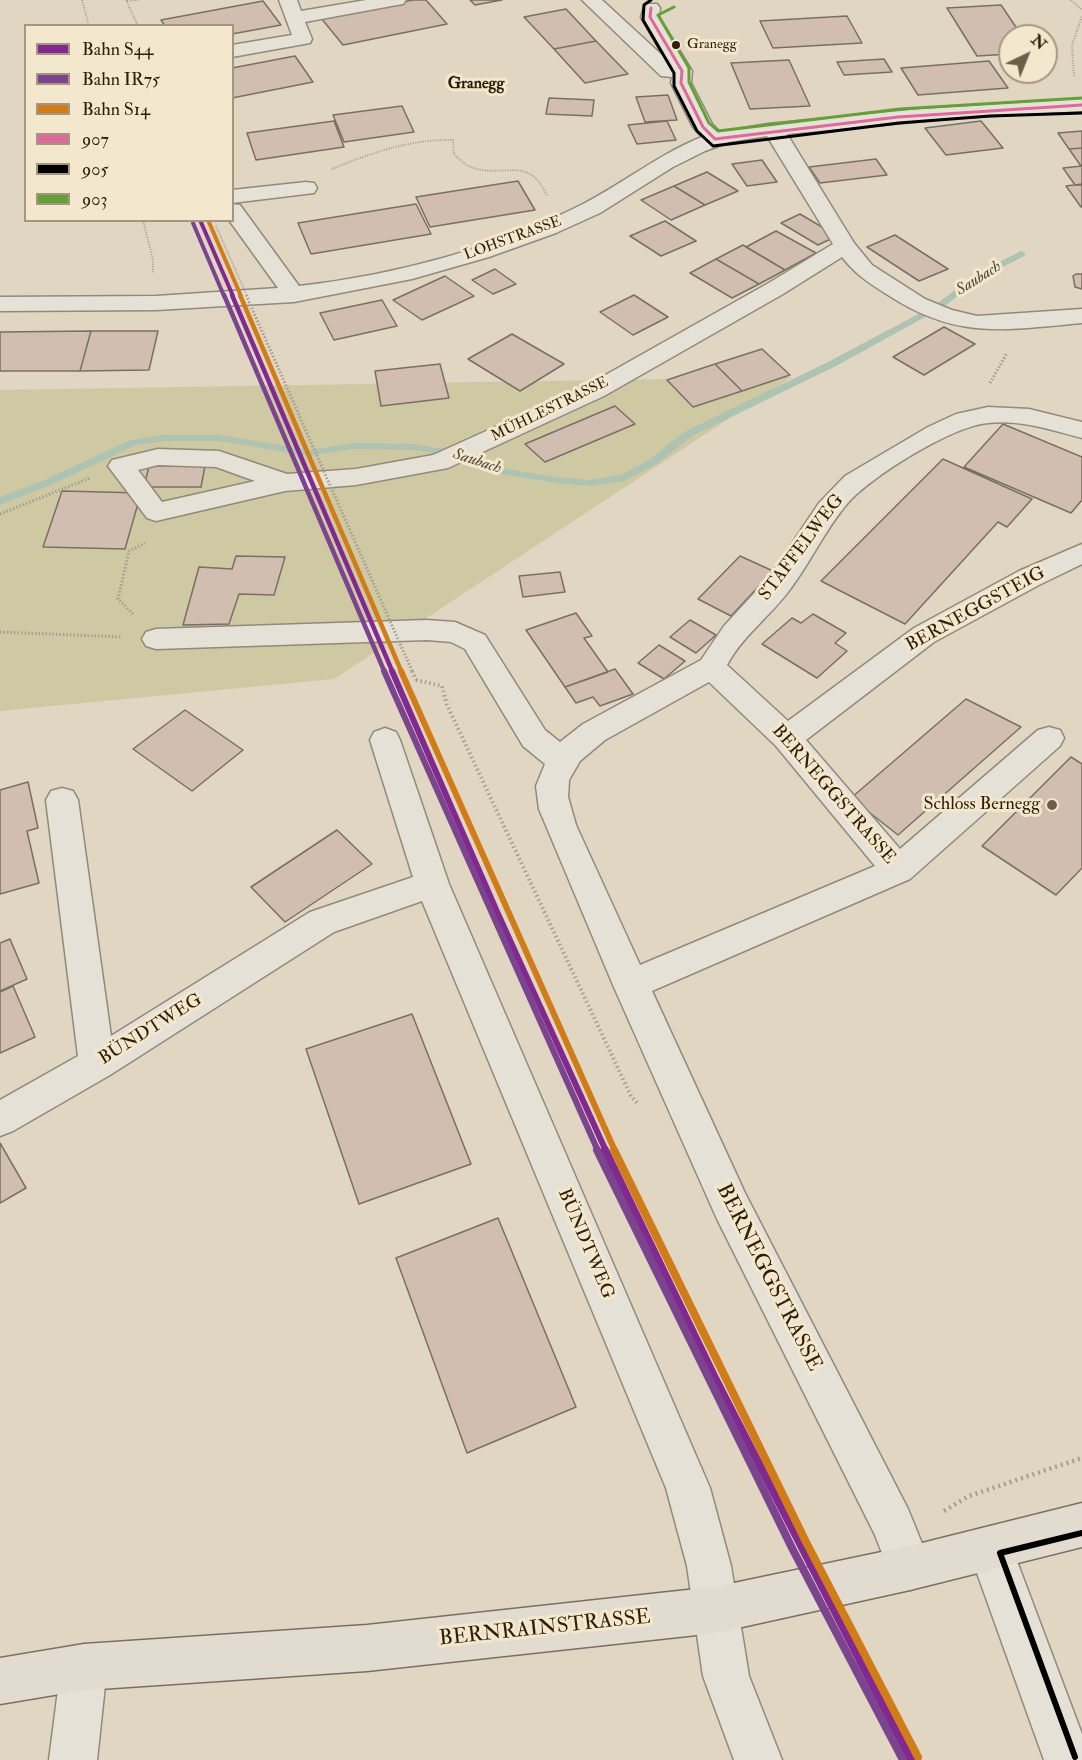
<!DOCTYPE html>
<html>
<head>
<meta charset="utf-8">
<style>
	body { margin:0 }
	#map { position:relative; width:1082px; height:1760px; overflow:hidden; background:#e0d6c1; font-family:"IM FELL Double Pica",serif }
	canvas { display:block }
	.legend { position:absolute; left:24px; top:24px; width:210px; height:198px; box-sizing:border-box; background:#f3e8ce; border:2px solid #a5977f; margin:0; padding:8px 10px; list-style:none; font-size:18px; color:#301e09 }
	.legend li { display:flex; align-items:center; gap:12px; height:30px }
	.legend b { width:30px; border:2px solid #a5977f }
	.north { position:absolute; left:998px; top:24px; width:60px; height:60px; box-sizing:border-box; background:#f3e8ce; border:2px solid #a5977f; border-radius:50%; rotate:43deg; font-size:16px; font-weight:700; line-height:24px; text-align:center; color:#301e09 }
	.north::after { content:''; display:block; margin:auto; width:21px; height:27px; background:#6e5e49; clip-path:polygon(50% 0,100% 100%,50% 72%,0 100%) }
</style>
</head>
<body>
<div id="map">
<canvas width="1082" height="1760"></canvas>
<ul class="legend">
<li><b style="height:8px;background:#812990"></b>Bahn S44</li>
<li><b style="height:8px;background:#7a448f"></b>Bahn IR75</li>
<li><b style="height:8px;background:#cf7c19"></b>Bahn S14</li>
<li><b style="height:8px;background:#de699b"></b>907</li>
<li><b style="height:8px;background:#000"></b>905</li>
<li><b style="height:8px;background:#649f38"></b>903</li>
</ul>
<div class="north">N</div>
</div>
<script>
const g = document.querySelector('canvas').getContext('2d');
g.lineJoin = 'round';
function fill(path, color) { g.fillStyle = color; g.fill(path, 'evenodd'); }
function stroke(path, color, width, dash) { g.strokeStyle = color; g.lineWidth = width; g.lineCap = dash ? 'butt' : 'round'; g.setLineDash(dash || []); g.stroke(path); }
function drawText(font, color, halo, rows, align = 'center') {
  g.font = font + ' "IM FELL Double Pica",serif'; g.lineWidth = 6; g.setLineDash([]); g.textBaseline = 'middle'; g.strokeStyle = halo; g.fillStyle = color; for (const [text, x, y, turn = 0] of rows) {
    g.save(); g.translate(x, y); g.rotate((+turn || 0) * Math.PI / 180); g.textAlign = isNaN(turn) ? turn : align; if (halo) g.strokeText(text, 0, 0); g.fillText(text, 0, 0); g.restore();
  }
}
fill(new Path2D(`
	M792 377 334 679 0 711V390Z`), '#cec9a2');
fill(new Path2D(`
	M1021 251 1026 254 1024 256 982 278 942 308 934 306 976 274Z
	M924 311 927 312V316L836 366 692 436 657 464 624 481 591 486 556 483 494 473 456 457 415 450 353 449 309 456 220 441H164L136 445 53 484 0 505V497L45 480 130 440 164 435H220L309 450 353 443 415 444 462 452 496 467 556 477 591 480 621 475 649 460 684 432 828 362Z`), '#aec3b2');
const building = new Path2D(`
	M413 0H426L447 24 343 45 321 18Z
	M470 0H502L475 5Z
	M263 1 281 25 232 34V26H165L161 20Z
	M1001 5 1022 36H1010V54L977 56 947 8Z
	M566 9 596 41 554 49 524 17Z
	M847 16 862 43 773 48 760 21Z
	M596 41 628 74 585 83 554 49Z
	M295 56 313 82 232 98V68Z
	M884 59 892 72 844 75 837 62Z
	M789 60 810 106 750 109 731 63Z
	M989 61 1008 88 918 95 901 68Z
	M668 95 677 120 645 122 636 97Z
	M549 98 594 100 592 116 546 114Z
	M402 106 414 132 344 142 333 115Z
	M334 121 344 147 256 160 247 133Z
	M667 121 676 140 637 144 628 125Z
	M981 121 1003 148 946 155 925 128Z
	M1082 131V148L1069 149 1058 133Z
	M1082 148V166H1081L1069 149Z
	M876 159 887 175 820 183 809 167Z
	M762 160 777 182 747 186 732 164Z
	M1082 166V185H1075L1063 168Z
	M707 172 738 191 705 205 674 186Z
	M518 181 535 210 430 227 416 197Z
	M1082 184V207H1081L1066 186Z
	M674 186 705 205 671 220 641 200Z
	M416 204 431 234 311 254 298 223Z
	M800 214 837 236 818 245 781 223Z
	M665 221 696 241 661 256 630 236Z
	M776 231 816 253 785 270 746 247Z
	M895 235 948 269 919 281 867 247Z
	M743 245 785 270 759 284 716 259Z
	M716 259 759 284 732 298 690 273Z
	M495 269 516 284 493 294 472 280Z
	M1076 274H1082V289L1075 287 1073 276Z
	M445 276 474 296 422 320 393 300Z
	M634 295 668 317 633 335 600 312Z
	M382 300 397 326 334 340 320 313Z
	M944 327 975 344 924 375 893 357Z
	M91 331 80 371H0V332Z
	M91 331H158L149 370 80 371Z
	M512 334 564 364 520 391 468 359Z
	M762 349 790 375 742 391 715 364Z
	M440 364 449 398 381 406 375 371Z
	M715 364 742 391 693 407 667 380Z
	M615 406 635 424 545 462 525 444Z
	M1003 424 1082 457V500L1071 513 964 467Z
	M943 459 1032 499 1007 527 998 522 905 624 821 581Z
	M149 466H205L201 487H144Z
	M62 491 141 493 125 549 43 547Z
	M236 556 285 557 274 595 239 594 229 624 183 625 199 567 232 569Z
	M740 556 773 571 731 616 698 599Z
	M560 572 565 592 523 597 519 576Z
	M576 613 592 636 584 638 608 672 565 687 526 630Z
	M813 614 846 633 835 643 847 651 817 678 762 644 792 618 801 623Z
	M690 620 716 635 696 653 670 637Z
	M659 645 685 661 664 679 638 663Z
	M615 669 633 694 600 706 593 697 576 703 565 687Z
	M966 699 1021 727 898 835 851 798Z
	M185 710 243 750 192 791 133 749Z
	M1071 757 1082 764V868L1056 895 982 846Z
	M28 782 38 828 27 831 39 883 0 894V790Z
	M337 830 372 864 285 922 251 887Z
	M10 939 27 979 0 991V943Z
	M13 986 35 1037 0 1053V992Z
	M412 1014 471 1164 359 1204 306 1049Z
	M0 1143 26 1188 0 1203Z
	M498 1218 576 1407 467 1453 396 1258Z`);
fill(building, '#d1beb0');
stroke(building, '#787063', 1.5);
const minor = new Path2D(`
	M279 0H297L301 11 366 0H406L403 4 397 5 305 22 312 39 310 43 232 57V45L292 35Z
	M582 0H602L664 57 641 17 645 4H657L660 8 659 17 692 71 691 83 712 124 720 132 768 124 921 109 1082 99V111L954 118 787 134 854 243 872 265 925 299 952 310 977 316 1082 309V323C1004 330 957 340 888 295 869 283 856 275 842 257L783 294 604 396 448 468 356 485 285 491 156 521 147 518 108 466 112 460 158 449 219 451 287 474 356 469 433 455 586 386 767 284 833 244 767 136 729 142 705 151 673 167 600 213 556 233 489 257 412 279 294 302 156 310 0 311V297L156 296 278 288 229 220H232V204L240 205 299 286C396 275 496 248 583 204 624 183 659 154 702 137L693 127 671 83 672 77 661 76ZM158 465 216 467 255 481 162 502 138 470Z
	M306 182 314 183 317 188 314 193 232 203V190Z
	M988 407 1029 409 1082 422V438C1051 430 1020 419 988 423 952 426 870 477 847 504 825 530 811 561 791 588 772 615 743 635 727 665L788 721 914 628 1019 571 1082 544V564L1039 585 934 642 806 740 900 849 1038 730 1049 727 1060 730 1064 738 1060 746 910 879 652 991 745 1193 908 1509 932 1568 926 1584 910 1590 894 1584 875 1535 717 1219 613 985 539 809 536 786 545 764 523 746 465 649 451 642 427 640 156 649 146 646 142 639 146 632 156 629 427 620 455 622 485 635 545 730 560 742 583 724 701 660 724 626 770 576 819 503 845 476 928 427 956 414ZM709 682 776 746 875 866 640 965 576 825 568 797 569 780 580 761 605 740Z
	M385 728 396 732 400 740 449 884 710 1488 731 1566 749 1676 782 1760H734L703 1676 687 1566 666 1488 422 901 334 932 110 1075 13 1131 0 1136V1100L78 1056 46 800 51 791 62 788 73 791 78 800 111 1036 310 912 413 877 370 740 374 732Z
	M990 1526 1006 1532 1012 1548 1082 1734V1760H1044L968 1548 974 1532Z
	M84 1644 100 1651 107 1667 97 1760H49L61 1667 68 1651Z`);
const major = new Path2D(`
	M1082 1503V1547L910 1590 715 1633 367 1671 84 1690 0 1704V1658L84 1644 367 1625 715 1587 910 1546Z`);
stroke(minor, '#918a7b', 3);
stroke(major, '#787063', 3);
stroke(new Path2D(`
	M82 0 89 26
	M126 0 138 26
	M1071 0 1082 10
	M127 1 139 0
	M1074 76 1072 45 1082 16
	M332 169C371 153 410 139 453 140L454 154C458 158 464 164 469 166 502 181 528 152 547 196
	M143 220 153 260V273`), '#a49e93', 2, [1, 1.5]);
stroke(new Path2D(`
	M990 383 1007 353
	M0 514 90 478
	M133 614 118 599 129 551 145 543
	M0 632 122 637`), '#a49e93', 3, [1.5, 2]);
stroke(new Path2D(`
	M416 680 442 686 447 705 631 1096 638 1104`), '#a49e93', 4, [1.5, 3]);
stroke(new Path2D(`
	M944 1511 969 1496 1082 1458`), '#a49e93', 4.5, [2, 4]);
fill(minor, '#e6e1d6');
fill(major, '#e2dcd0');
stroke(new Path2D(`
	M216 226 247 296`), '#a49e93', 2, [1, 1.5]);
stroke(new Path2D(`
	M246 295 413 673`), '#a49e93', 3, [1.5, 2]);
stroke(new Path2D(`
	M412 671 416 680`), '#a49e93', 4, [1.5, 3]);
stroke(new Path2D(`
	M651 8 650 17 682 71 681 83 703 127 715 139
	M715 139 898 117 1082 105`), '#de699b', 3);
stroke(new Path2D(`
	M651 0 644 5 643 20 674 73V86L697 131 713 146 899 123 990 116 1082 113`), '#000', 3);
stroke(new Path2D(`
	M1075 1757 1000 1553 1082 1533`), '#000', 6);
stroke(new Path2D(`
	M674 7 658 15 689 68V82L709 123 718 131 900 109 1082 98`), '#649f38', 3);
stroke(new Path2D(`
	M200 220 233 296`), '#812990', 4);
stroke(new Path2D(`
	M232 295 393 673`), '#812990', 4.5);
stroke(new Path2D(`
	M392 671 498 914 606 1151`), '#812990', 6);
stroke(new Path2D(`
	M605 1150 714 1376 911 1760`), '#812990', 8);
stroke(new Path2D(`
	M193 223 224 296`), '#7a448f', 4);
stroke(new Path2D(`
	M224 295 385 673`), '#7a448f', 4.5);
stroke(new Path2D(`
	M384 671 598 1151`), '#7a448f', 6);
stroke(new Path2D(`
	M597 1150 792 1548 903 1760`), '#7a448f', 8);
stroke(new Path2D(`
	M208 220 241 296`), '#cf7c19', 4);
stroke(new Path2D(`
	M240 295 402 673`), '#cf7c19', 4.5);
stroke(new Path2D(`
	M401 671 615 1151`), '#cf7c19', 6);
stroke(new Path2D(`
	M614 1150 806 1542 918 1757`), '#cf7c19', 8);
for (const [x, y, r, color] of [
	[676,45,5,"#301e09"],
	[1052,805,6,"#6e5e49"]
]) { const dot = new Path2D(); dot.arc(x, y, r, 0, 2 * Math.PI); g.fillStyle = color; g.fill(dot); stroke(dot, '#f3e8ce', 2); }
drawText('14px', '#301e09', '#f3e8ce', [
	["Granegg",687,45]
], 'left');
drawText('15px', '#301e09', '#f3e8ce', [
	["LOHSTRASSE",513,239,-20],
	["MÜHLESTRASSE",550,410,-26]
]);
drawText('bold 16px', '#301e09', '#f3e8ce', [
	["Granegg",476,85]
]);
drawText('italic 16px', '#504d3a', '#f3e8ce', [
	["Saubach",979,279,-32],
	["Saubach",477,462,18]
]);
drawText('18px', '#301e09', '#f3e8ce', [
	["STAFFELWEG",802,548,-53],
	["BERNEGGSTEIG",976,610,-29],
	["BERNEGGSTRASSE",833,795,49],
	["BÜNDTWEG",151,1030,-32],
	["BÜNDTWEG",585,1244,67]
]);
drawText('18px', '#301e09', '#f3e8ce', [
	["Schloss Bernegg",1040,805]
], 'right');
drawText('21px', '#301e09', '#f3e8ce', [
	["BERNEGGSTRASSE",768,1278,63],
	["BERNRAINSTRASSE",545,1629,-6]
]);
</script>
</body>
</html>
